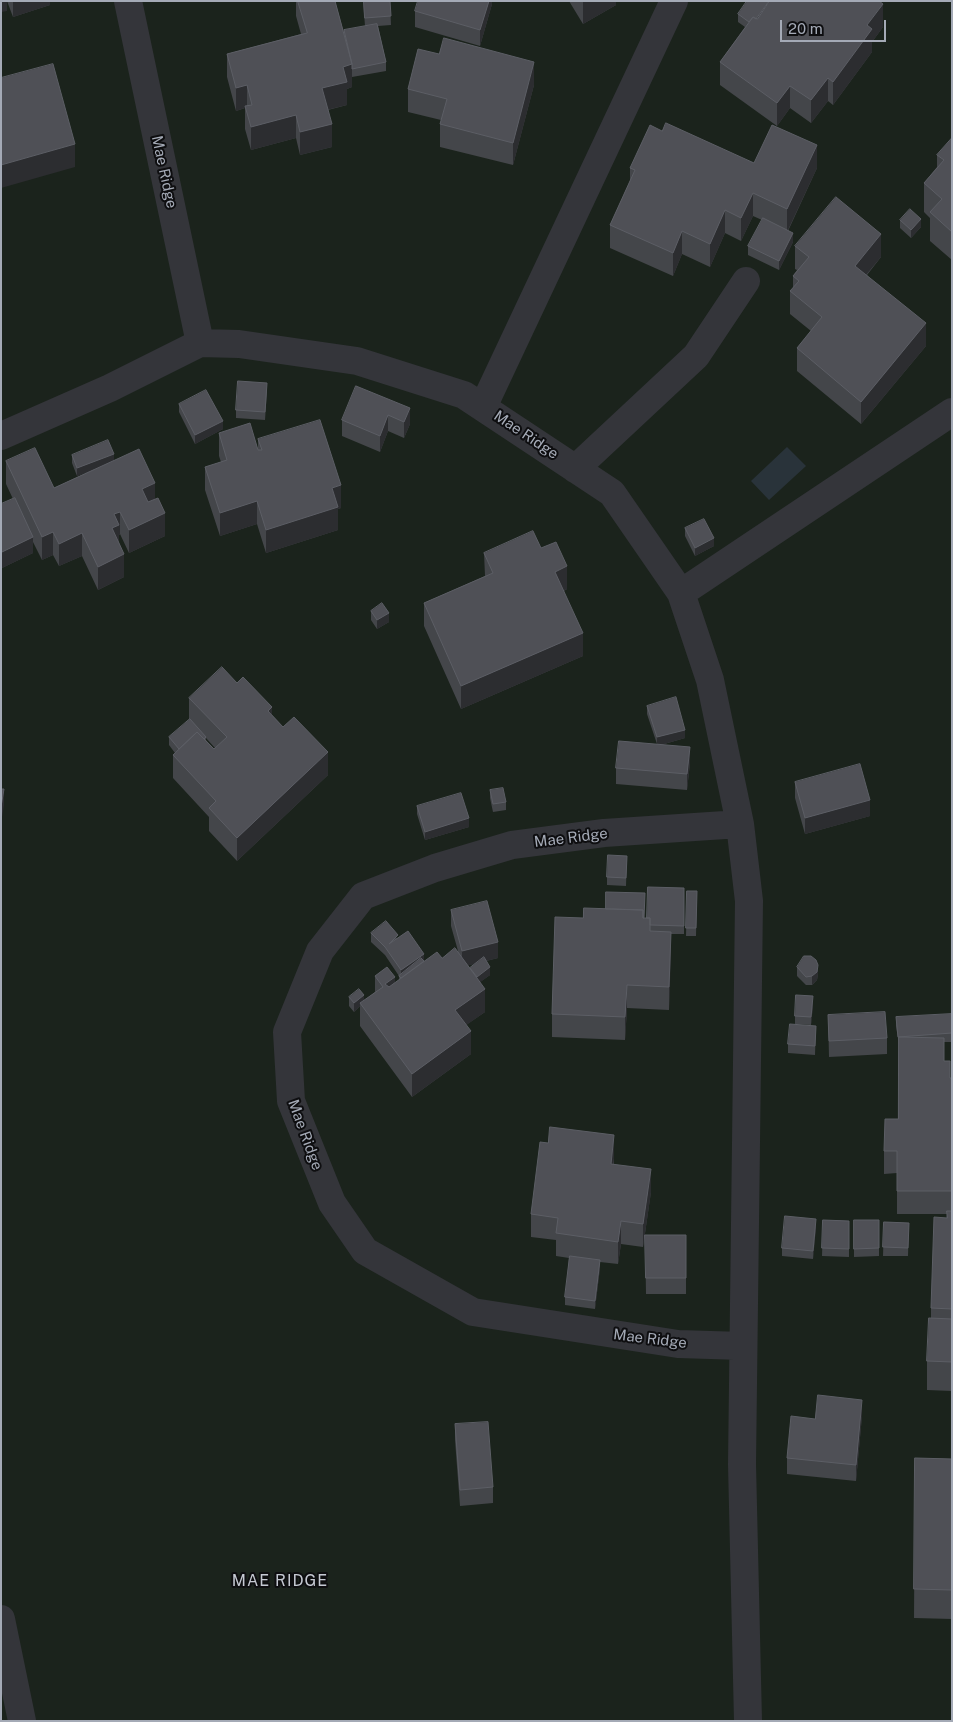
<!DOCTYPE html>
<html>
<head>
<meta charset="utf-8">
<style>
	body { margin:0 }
	#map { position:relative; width:953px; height:1722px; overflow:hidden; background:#131315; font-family:"Public Sans",sans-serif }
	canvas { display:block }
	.frame { position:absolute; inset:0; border:2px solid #a4aab6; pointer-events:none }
	.scale { position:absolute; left:780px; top:20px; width:106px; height:22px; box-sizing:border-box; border:2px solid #a4aab6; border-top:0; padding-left:6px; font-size:15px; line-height:18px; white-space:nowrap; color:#a4aab6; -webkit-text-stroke:4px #0e0e10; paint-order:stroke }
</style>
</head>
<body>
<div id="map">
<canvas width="953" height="1722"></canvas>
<div class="frame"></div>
<div class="scale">20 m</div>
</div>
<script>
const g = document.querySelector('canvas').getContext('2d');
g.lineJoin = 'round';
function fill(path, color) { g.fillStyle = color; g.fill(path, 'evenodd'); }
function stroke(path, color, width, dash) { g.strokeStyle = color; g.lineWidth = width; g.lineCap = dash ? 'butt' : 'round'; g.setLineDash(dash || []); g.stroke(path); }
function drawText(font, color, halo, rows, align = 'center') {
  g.font = font + ' "Public Sans",sans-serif'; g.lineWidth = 4; g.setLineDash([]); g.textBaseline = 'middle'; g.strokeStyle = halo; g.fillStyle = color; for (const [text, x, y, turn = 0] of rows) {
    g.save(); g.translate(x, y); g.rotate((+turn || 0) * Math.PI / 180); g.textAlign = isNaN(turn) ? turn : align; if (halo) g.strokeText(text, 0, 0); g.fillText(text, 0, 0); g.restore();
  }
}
fill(new Path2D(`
	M1 1H952V1721H1Z`), '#1b231c');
fill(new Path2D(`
	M787 447 806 466 769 500 751 481Z`), '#29333a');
stroke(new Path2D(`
	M200 343 239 344 357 361 464 395 612 493 681 593 710 680 740 824 749 901 742 1464 748 1721
	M483 407 674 1
	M1 436 110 388 200 343 128 1
	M575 469 696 356 746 281
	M681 593 952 412
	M740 824 604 833 512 845 435 868 363 896 320 951 287 1032 291 1101 332 1203 365 1251 473 1312 678 1344 743 1346
	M1 1619 22 1721`), '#34353a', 28);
fill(new Path2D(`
	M7 1H50V5L13 17Z
	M296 1H335L344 33V30L365 26 363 1H390L391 25 378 26 386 62V71L352 77V87L347 89V105L328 110 332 147 300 155 296 138 251 150 245 129V108L236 111 227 77V54L301 34 296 16Z
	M492 1V4L480 46 415 27V11Z
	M569 1H616V5L583 24Z
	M738 14 883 27 872 42V52L833 105 828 101 811 123 790 108 777 126 720 85V62L745 27 738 22Z
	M534 85 513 165 440 147V124L441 120 408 112V89Z
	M662 131 754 163 817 168 788 231 793 242 779 270 748 255V246L762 220 753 216 741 241 725 233 710 267 682 254 673 276 610 248V225L630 181V168Z
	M952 138V260L930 241V218L924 212V183L937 167V155Z
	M900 220 921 227 911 238 900 228Z
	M795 246 881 257 867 275 926 346 861 424 797 371V348L811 331 790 314V291L793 288V276L797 270 795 269Z
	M356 386 410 424 404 438 388 431 380 452 342 436V420Z
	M267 391 265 420 236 418V410Z
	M179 404 223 429 195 444 179 412Z
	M219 433 258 450V439L341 508 338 509V530L266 553 257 524 220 536 205 490V467L221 462 219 456Z
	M72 455 114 460 155 499 165 536 129 553 120 534 119 535V543L124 577 98 590 82 556 59 566 53 555 42 560 33 542V553L2 568 1 566V504L13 499 6 484V461L54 488 90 471 77 476 72 463Z
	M685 528 714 546 695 556 685 536Z
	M541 548 567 589 564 591 583 656 461 709 424 626V603L485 576 484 553Z
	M371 611 389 622 377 629 371 620Z
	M237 683 272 715 328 775 237 861 209 831V817L173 778V755L175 753 169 745V737L189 720V698ZM206 738 215 748 214 749 206 740Z
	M647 706 685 738 661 745 690 763 687 790 616 784V768L657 744 647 714Z
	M795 782 870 816 805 834 795 798Z
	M490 790 506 802V810L493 812 490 798Z
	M417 806 469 827 425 840 417 814Z
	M627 856 626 886 607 885V877Z
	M684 888V934H671L669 1010 627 1008 625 1040 552 1037V1014L583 918H647Z
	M687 891H697L696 936H686Z
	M451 910 498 958 486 961 490 975 480 982 485 1012 466 1025 471 1054 412 1097 360 1026V1006L354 1012 349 1006V997L364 1001 375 992V976L395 983 399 980V976L385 955 371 942V933L398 938 424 954V961L442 958 458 951 451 926ZM475 964 470 968 468 965Z
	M797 967 818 974 817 980 812 985H806L797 976Z
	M813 1005 811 1025 795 1024V1016Z
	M952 1014V1042H944V1061L950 1078H952V1391L927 1390V1361L931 1318V1308L947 1214H897V1173L884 1174V1151L898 1119 899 1045 896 1026V1017Z
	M828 1015 887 1038V1054L829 1057Z
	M816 1026 815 1055 788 1053V1044Z
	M614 1158V1164L651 1192 643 1247 621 1244 618 1264 600 1262V1268L595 1309 565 1305V1297L569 1258 556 1256V1240L531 1237V1214Z
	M823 1220 849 1221V1257L822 1256Z
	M854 1220H879V1256L854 1257Z
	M884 1222 909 1223 908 1256H883Z
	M816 1227 813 1259 782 1256V1248Z
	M645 1235H686V1294H646Z
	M862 1416 856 1481 787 1474V1458Z
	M455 1424 493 1487V1503L460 1506 455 1440Z
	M915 1458 952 1459V1619L914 1618Z`), '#44464a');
fill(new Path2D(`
	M1 1H7V11L1 12Z
	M13 1H50V5L13 17Z
	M489 1H492V4L480 46V30Z
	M616 1V5L583 24V2Z
	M769 1H773V5L752 24Z
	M883 4V27L872 42V52L833 105V82L867 25Z
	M534 62V85L513 165V143Z
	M352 64V87L347 89V105L322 111V88L343 67Z
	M828 78V101L811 123V100Z
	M247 85V108L245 106V108L236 111V88Z
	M790 86V108L777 126V103Z
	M296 115V138L251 150V127Z
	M332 124V147L300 155V132Z
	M75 144V167L1 188V165Z
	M817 145V168L787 232V209Z
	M753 193V216L741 241V218Z
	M725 210V233L710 267V244Z
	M921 219V227L911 238V230Z
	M682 231V254L673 276V253Z
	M793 233V242L779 270V261Z
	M881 234V257L855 288V266Z
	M926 323V346L861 424V402Z
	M410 408V424L404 438V422Z
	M388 415V431L380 452V436Z
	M223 421V429L195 444V435Z
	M114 454V462L77 476V468Z
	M155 483V506L142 512V489Z
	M341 485V508L338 509V530L266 553V530L332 488Z
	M257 501V524L220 536V513Z
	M120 512V534L119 535V548L112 528 114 514Z
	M165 513V536L129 553V530Z
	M53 532V555L42 560V537Z
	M82 533V556L59 566V544Z
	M33 537V553L2 568V552Z
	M714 538V546L695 556V548Z
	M124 554V577L98 590V567Z
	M567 566V589L555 595V572Z
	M389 613V622L377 629V620Z
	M583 633V656L461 709V686Z
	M272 707V730L268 711Z
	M685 730V738L657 746V737Z
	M690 747V763L687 790V774Z
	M328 752V775L237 861V838Z
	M4 789V805L1 823V807Z
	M870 800V816L805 834V818Z
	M469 818V827L425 840V832Z
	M671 932V955L669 1010V987Z
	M498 942V958L462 967V951Z
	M424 954V962L401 978V970Z
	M818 965V974L817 980 812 985V976Z
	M490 967V975L471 989V981Z
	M395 977V1000L385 984Z
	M627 985V1008L625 1040V1017Z
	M485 989V1012L455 1033V1010Z
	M364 995V1003H360V1006L354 1012V1003Z
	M813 996V1005L811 1025V1017Z
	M471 1031V1054L412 1097V1074Z
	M614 1135V1158L611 1187V1164Z
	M651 1169V1192L643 1247V1224Z
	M816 1219V1227L813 1259V1251Z
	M621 1221V1244L618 1264V1242Z
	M600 1260V1268L595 1309V1301Z
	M862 1400V1416L856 1481V1465Z`), '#2c2d30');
const building = new Path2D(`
	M298 1H335L352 64 343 67 347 82 322 88 332 124 300 132 296 115 251 127 245 106 252 105 247 85 236 88 227 54 307 33Z
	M364 1H390L391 16 365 18Z
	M418 1H489L480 30 415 11Z
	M747 1H769L756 19 753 17 749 22 738 14Z
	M770 1H879L883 4 867 25 872 29 833 82 828 78 811 100 790 86 777 103 720 62 753 17 757 19Z
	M377 24 386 62 352 69V64L344 30Z
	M444 38 534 62 513 143 440 124 447 99 408 89 418 49 439 54Z
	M53 64 75 144 1 165V78Z
	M666 123 754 163 772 125 817 145 787 209 753 193 741 218 725 210 710 244 682 231 673 253 610 225 635 170 630 168 650 125 662 131Z
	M952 138V232L930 212 942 199 924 183 944 160 937 155Z
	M836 197 881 234 855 266 926 323 861 402 797 348 822 317 790 291 799 281 793 276 809 257 795 246Z
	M910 209 921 219 911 230 900 220Z
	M763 218 793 233 779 261 748 246Z
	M238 381 267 383 265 412 236 410Z
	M356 386 410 408 404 422 388 415 380 436 342 420Z
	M206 390 223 421 195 435 179 404Z
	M320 420 341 485 332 488 338 507 266 530 257 501 220 513 205 467 227 460 219 433 250 423 258 450H262L258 439Z
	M108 440 114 454 77 468 72 455Z
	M35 448 54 488 139 449 155 483 142 489 148 502 158 498 165 513 129 530 120 512 114 514 119 525 112 528 124 554 98 567 82 533 59 544 53 532 42 537 6 461Z
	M15 498 33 537 2 552 1 550V504Z
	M704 519 714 538 695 548 685 528Z
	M533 531 541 548 556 542 567 566 555 572 583 633 461 686 424 603 493 573 484 553Z
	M382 603 389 613 377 620 371 611Z
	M222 667 237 683 243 677 272 707 268 711 283 727 294 717 328 752 237 838 209 808 216 801 173 755 197 732 214 749 227 737 189 698Z
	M676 697 685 730 657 737 647 706Z
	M190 719 206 737 204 739 197 732 179 749 169 737Z
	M619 741 690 747 687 774 616 768Z
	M860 764 870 800 805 818 795 782Z
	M503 788 506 802 493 804 490 790Z
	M1 789H4L1 807Z
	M461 793 469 818 425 832 417 806Z
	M608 855 627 856 626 878 607 877Z
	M648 887 684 888V926L650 925V918H647Z
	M687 891H697L696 928H686Z
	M606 892 645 893 644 918H643V910L606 909Z
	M487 901 498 942 462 951 451 910Z
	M584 908 643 910V918H650V931L671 932 669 987 627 985 625 1017 552 1014 555 917 583 918Z
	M386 921 398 935 389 944 408 931 424 954 401 970 385 947 371 933Z
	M455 948 485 989 455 1010 471 1031 412 1074 360 1003 383 987 375 976 387 967 395 977 385 984 389 987 437 952 442 958Z
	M804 956H811L816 960 818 965 817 972 812 976 806 977 797 967Z
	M484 957 490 967 477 977 470 968Z
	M421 958 424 961 401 978 399 976Z
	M359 989 364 995 354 1003 349 997Z
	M796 995 813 996 811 1017 795 1016Z
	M885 1012 887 1038 829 1041 828 1015Z
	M952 1014V1033L898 1037 896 1017Z
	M790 1024 816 1026 815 1046 788 1044Z
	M899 1037 944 1038V1061H950V1078H952V1191H897V1151H884L885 1119H898Z
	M550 1127 614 1135 611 1164 651 1169 643 1224 621 1221 618 1242 556 1233 558 1218 531 1214 540 1142 548 1143Z
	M947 1211H952V1309L931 1308 934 1217 947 1218Z
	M785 1216 816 1219 813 1251 782 1248Z
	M823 1220 849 1221V1249L822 1248Z
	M854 1220H879V1248L854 1249Z
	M884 1222 909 1223 908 1248 883 1247Z
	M645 1235H686V1278H646Z
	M570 1256 600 1260 595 1301 565 1297Z
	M929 1318 952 1319V1362L927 1361Z
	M818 1395 862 1400 856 1465 787 1458 791 1416 815 1419Z
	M488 1422 493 1487 460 1490 455 1424Z
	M915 1458 952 1459V1590L914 1589Z`);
fill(building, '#4f5056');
stroke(building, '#5c5e65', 1);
drawText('15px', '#a4aab6', '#0e0e10', [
	["Mae Ridge",164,172,78],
	["Mae Ridge",526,435,34],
	["Mae Ridge",571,838,-7],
	["Mae Ridge",305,1135,70],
	["Mae Ridge",650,1339,7]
]);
g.letterSpacing = '1px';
drawText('16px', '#c5c9d2', '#0e0e10', [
	["MAE RIDGE",280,1581]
]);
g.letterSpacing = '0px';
</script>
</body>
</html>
